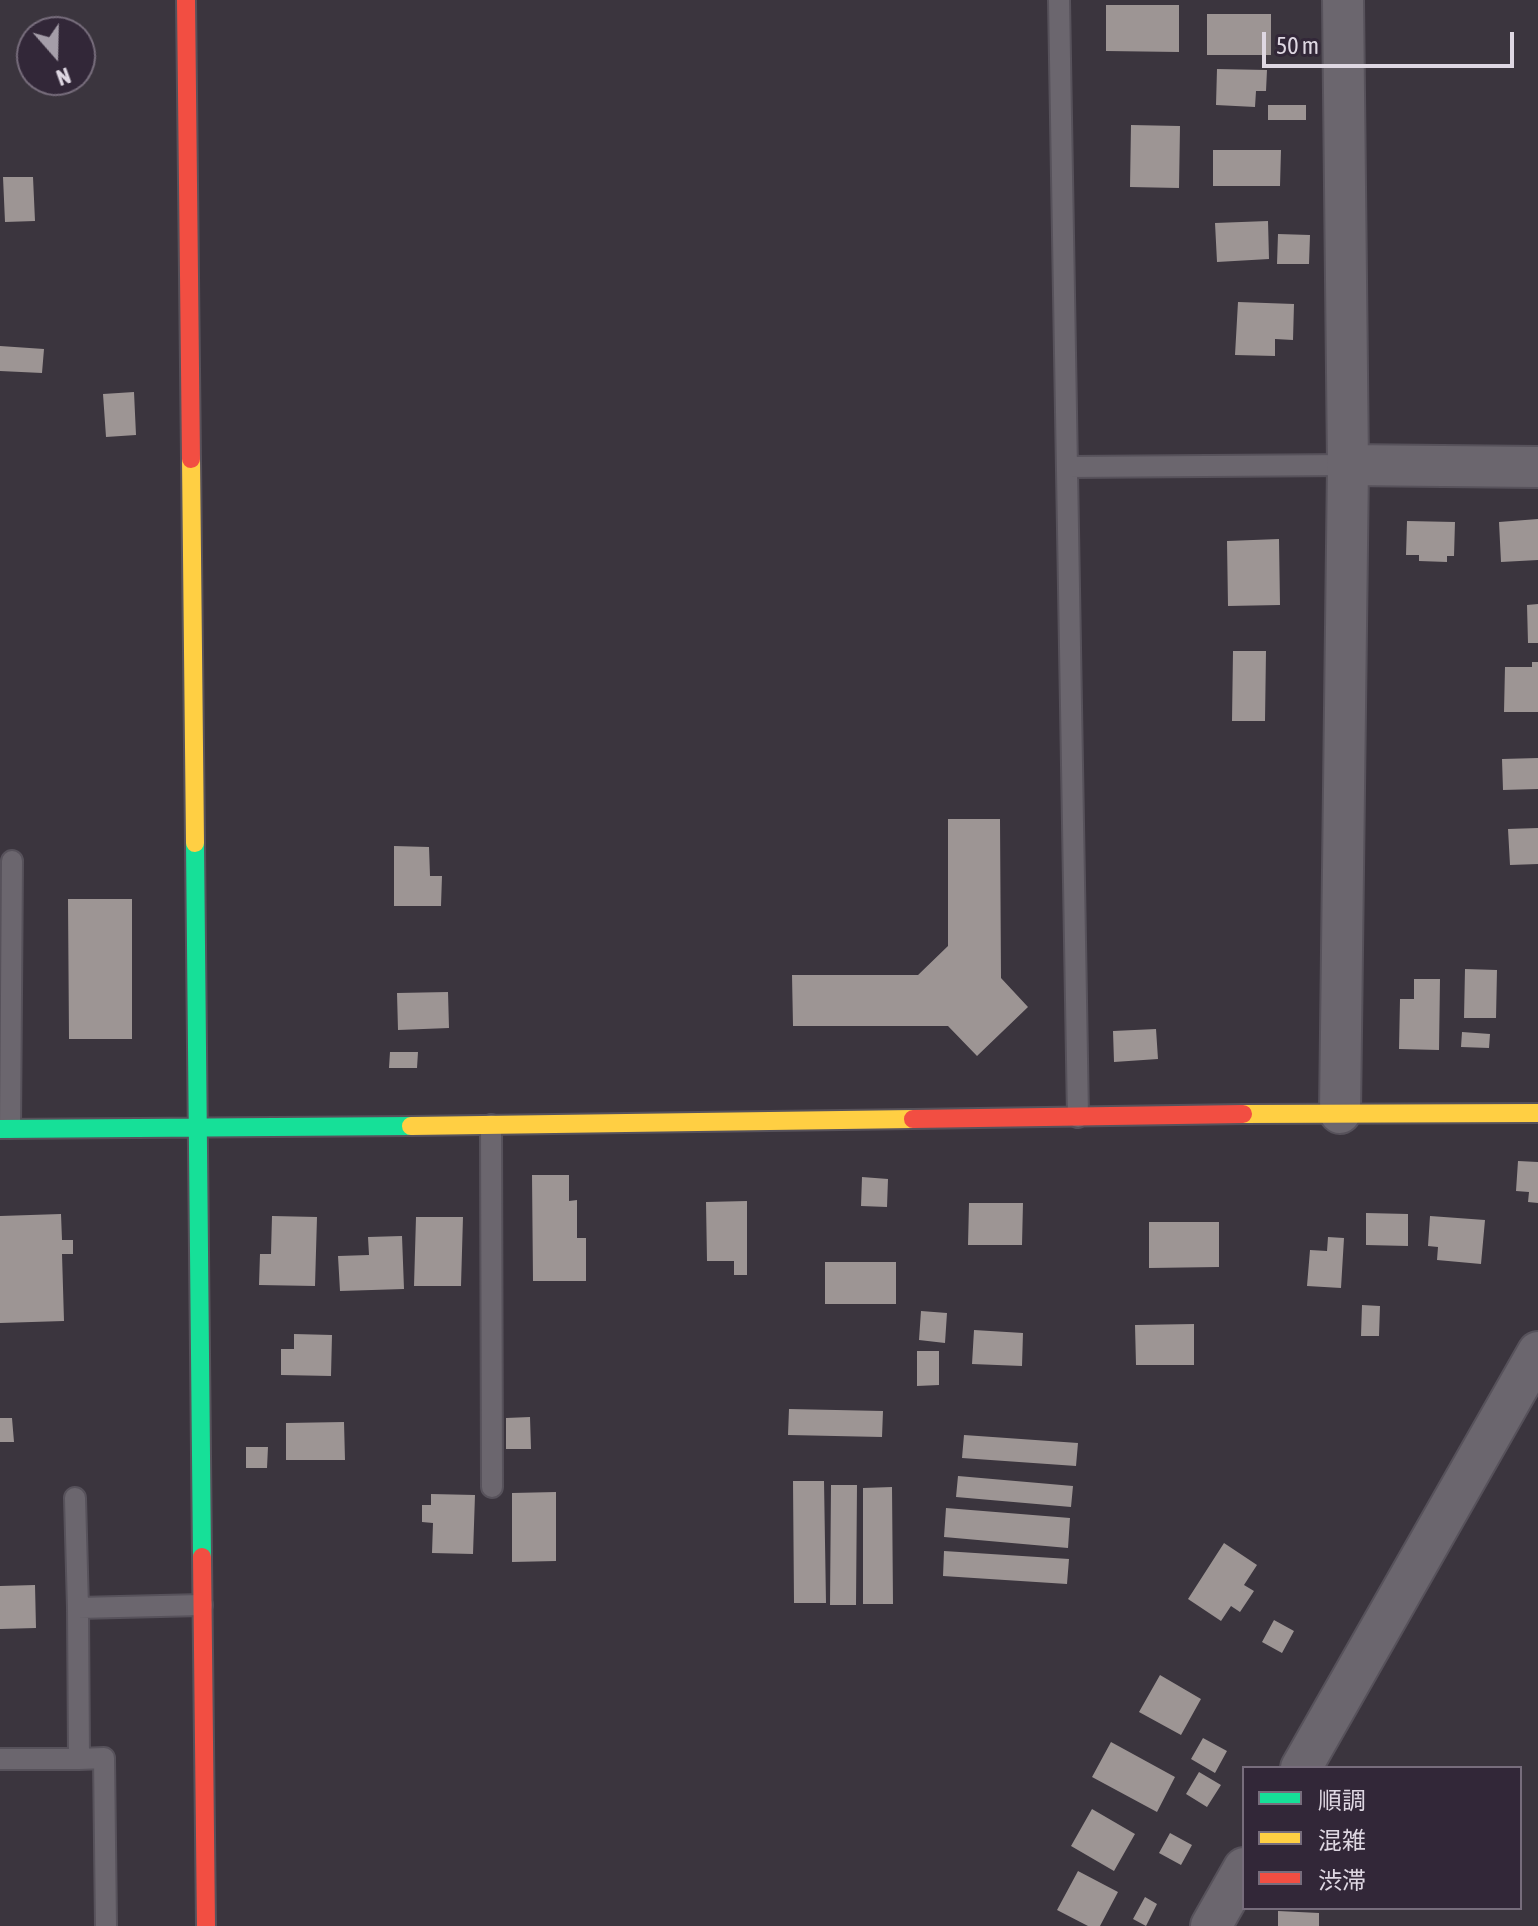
<!DOCTYPE html>
<html>
<head>
<meta charset="utf-8">
<style>
	body { margin:0 }
	#map { position:relative; width:1538px; height:1926px; overflow:hidden; background:#3b353e; font-family:"Asap Condensed","Noto Sans JP",sans-serif }
	canvas { display:block }
	.legend { position:absolute; left:1242px; top:1766px; width:280px; height:144px; box-sizing:border-box; background:#322738; border:2px solid #776d7c; margin:0; padding:10px 14px; list-style:none; font-size:24px; color:#ded7e2 }
	.legend li { display:flex; align-items:center; gap:16px; height:40px }
	.legend b { width:40px; border:2px solid #776d7c }
	.north { position:absolute; left:16px; top:16px; width:80px; height:80px; box-sizing:border-box; background:#322738; border:2px solid #776d7c; border-radius:50%; rotate:160deg; font-size:22px; font-weight:700; line-height:32px; text-align:center; color:#ded7e2 }
	.north::after { content:''; display:block; margin:auto; width:28px; height:36px; background:#a59ea9; clip-path:polygon(50% 0,100% 100%,50% 72%,0 100%) }
	.scale { position:absolute; left:1262px; top:32px; width:252px; height:36px; box-sizing:border-box; border:4px solid #ded7e2; border-top:0; padding-left:10px; font-size:24px; line-height:28px; white-space:nowrap; color:#ded7e2; -webkit-text-stroke:6px #322738; paint-order:stroke }
</style>
</head>
<body>
<div id="map">
<canvas width="1538" height="1926"></canvas>
<ul class="legend">
<li><b style="height:10px;background:#16e098"></b>順調</li>
<li><b style="height:10px;background:#ffcf43"></b>混雑</li>
<li><b style="height:10px;background:#f24e42"></b>渋滞</li>
</ul>
<div class="north">N</div>
<div class="scale">50 m</div>
</div>
<script>
const g = document.querySelector('canvas').getContext('2d');
g.lineJoin = 'round';
function fill(path, color) { g.fillStyle = color; g.fill(path, 'evenodd'); }
function stroke(path, color, width, dash) { g.strokeStyle = color; g.lineWidth = width; g.lineCap = dash ? 'butt' : 'round'; g.setLineDash(dash || []); g.stroke(path); }
fill(new Path2D(`
	M1106 5H1179V52L1106 51Z
	M1207 14H1271V55H1207Z
	M1217 69 1267 70 1266 91H1256L1255 107 1216 105Z
	M1268 105H1306V120H1268Z
	M1131 125 1180 126 1179 188 1130 187Z
	M1213 150H1281L1280 186H1213Z
	M3 177H33L35 221 5 222Z
	M1268 221 1269 259 1217 262 1215 223Z
	M1278 234 1310 235 1309 264H1277Z
	M1238 302 1294 304 1293 340 1275 339V356L1235 355Z
	M0 346 44 349 42 373 0 371Z
	M134 392 136 435 106 437 103 394Z
	M1538 519V560L1501 562 1499 522Z
	M1407 521 1455 522 1454 556H1447V562L1419 561V555H1406Z
	M1279 539 1280 605 1228 606 1227 541Z
	M1538 604V643H1528L1527 605Z
	M1233 651H1266L1265 721H1232Z
	M1532 662H1538V712H1504L1505 667H1532Z
	M1538 758V789L1503 790 1502 759Z
	M948 819H1000L1001 978 1028 1007 977 1056 948 1026H793L792 975H918L948 946Z
	M1538 828V864L1510 865 1508 829Z
	M394 846 429 847 430 876H442L441 906H394Z
	M68 899H132V1039H69Z
	M1465 969 1497 970 1496 1018H1464Z
	M1414 979H1440L1439 1050 1399 1049 1400 999H1414Z
	M448 992 449 1028 398 1030 397 993Z
	M1156 1029 1158 1059 1114 1062 1113 1031Z
	M1462 1032 1490 1034 1489 1048 1461 1047Z
	M390 1052H418L417 1068H389Z
	M1518 1161 1538 1162V1203L1528 1202 1529 1192 1516 1191Z
	M532 1175H569V1201L577 1200V1238H586V1281H533Z
	M862 1177 888 1179 887 1207 861 1206Z
	M747 1201V1275H734V1261H707L706 1202Z
	M969 1203H1023L1022 1245H968Z
	M1366 1213 1408 1214V1246L1366 1245Z
	M61 1214 62 1240H73V1254H62L64 1321 0 1323V1216Z
	M272 1216 317 1217 315 1286 259 1285 260 1254H271Z
	M1430 1216 1485 1220 1481 1264 1437 1260 1438 1247 1428 1246Z
	M416 1217H463L461 1286H414Z
	M1149 1222H1219V1267L1149 1268Z
	M402 1236 404 1289 340 1291 338 1256 369 1255 368 1237Z
	M1328 1237 1344 1238 1341 1288 1307 1286 1310 1250 1327 1251Z
	M825 1262H896V1304H825Z
	M1362 1305 1380 1306 1379 1336H1361Z
	M921 1311 947 1313 945 1343 919 1340Z
	M1194 1324V1365H1136L1135 1325Z
	M974 1330 1023 1333 1022 1366 972 1364Z
	M294 1334 332 1335 331 1376 281 1375V1349H294Z
	M917 1351H939V1385L917 1386Z
	M789 1409 883 1411 882 1437 788 1435Z
	M530 1417 531 1449H506V1418Z
	M0 1418H12L14 1442H0Z
	M344 1422 345 1460H286V1423Z
	M964 1435 1078 1443 1076 1466 962 1458Z
	M246 1447H268L267 1468H246Z
	M958 1476 1073 1486 1071 1507 956 1497Z
	M793 1481H824L826 1603H794Z
	M831 1485H857L856 1605H830Z
	M892 1487 893 1604H863V1488Z
	M556 1492V1561L512 1562V1493Z
	M431 1494 475 1495 473 1554 432 1553 433 1523 422 1522V1505H431Z
	M946 1508 1070 1518 1068 1548 944 1537Z
	M1224 1543 1257 1565 1244 1585 1254 1591 1240 1612 1231 1606 1221 1621 1188 1599Z
	M944 1551 1069 1559 1067 1584 943 1576Z
	M35 1585 36 1628 0 1629V1586Z
	M1274 1620 1294 1631 1282 1653 1262 1642Z
	M1160 1675 1201 1699 1181 1735 1139 1712Z
	M1203 1738 1227 1751 1215 1773 1191 1759Z
	M1111 1742 1175 1777 1157 1812 1092 1777Z
	M1199 1772 1221 1785 1207 1807 1186 1794Z
	M1092 1809 1135 1834 1114 1871 1071 1846Z
	M1170 1833 1192 1845 1181 1865 1159 1853Z
	M1078 1871 1118 1892 1100 1926H1088L1057 1910Z
	M1145 1897 1157 1904 1146 1926 1133 1919Z
	M1278 1911 1319 1913V1926H1278Z`), '#9d9594');
const lane = new Path2D(`
	M1059 0 1078 1117
	M1067 467 1348 465
	M491 1125 492 1487
	M10 1128 12 861
	M75 1498 78 1608
	M0 1759H79
	M106 1926 104 1758 79 1759 78 1608 202 1605`);
const street = new Path2D(`
	M1348 465 1538 467
	M1340 1113 1348 465 1343 0
	M1301 1768 1538 1352
	M1211 1926 1244 1868`);
const fast = new Path2D(`
	M195 843 202 1557
	M0 1129 411 1126`);
const slow = new Path2D(`
	M191 459 195 843
	M1243 1114 1538 1113
	M411 1126 913 1119`);
const jam = new Path2D(`
	M186 0 191 459
	M913 1119 1243 1114
	M202 1557 206 1926`);
stroke(lane, '#57525b', 24);
stroke(street, '#57525b', 44);
stroke(fast, '#57525b', 22);
stroke(slow, '#57525b', 22);
stroke(jam, '#57525b', 22);
stroke(lane, '#6b666e', 20);
stroke(street, '#6b666e', 40);
stroke(fast, '#16e098', 18);
stroke(slow, '#ffcf43', 18);
stroke(jam, '#f24e42', 18);
</script>
</body>
</html>
